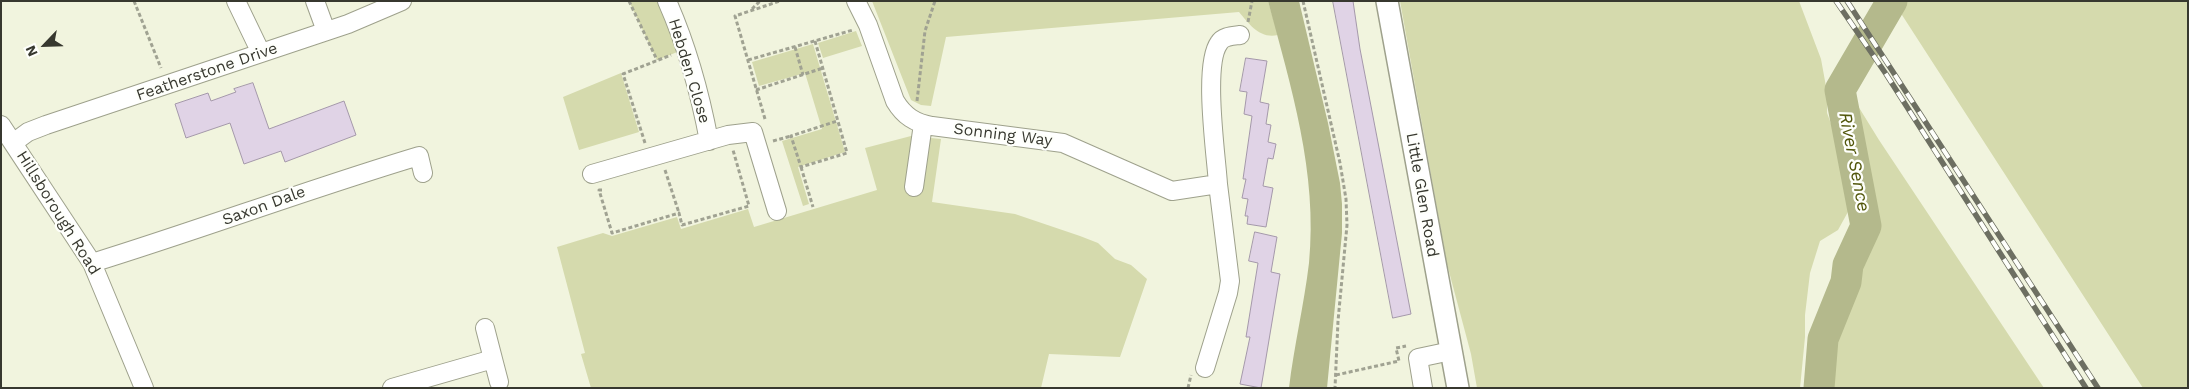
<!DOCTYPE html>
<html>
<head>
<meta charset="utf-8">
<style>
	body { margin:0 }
	#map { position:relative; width:2189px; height:389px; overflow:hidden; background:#f1f4de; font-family:"Work Sans",sans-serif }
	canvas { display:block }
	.frame { position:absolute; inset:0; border:2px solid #37382f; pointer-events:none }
	.north { position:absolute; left:20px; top:20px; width:50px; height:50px; -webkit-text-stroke:4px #fefffb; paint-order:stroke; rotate:246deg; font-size:14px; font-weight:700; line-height:20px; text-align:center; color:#37382f }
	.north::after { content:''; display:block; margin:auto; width:18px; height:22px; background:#37382f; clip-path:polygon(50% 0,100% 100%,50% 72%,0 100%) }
</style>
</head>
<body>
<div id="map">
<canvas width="2189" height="389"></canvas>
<div class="frame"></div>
<div class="north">N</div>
</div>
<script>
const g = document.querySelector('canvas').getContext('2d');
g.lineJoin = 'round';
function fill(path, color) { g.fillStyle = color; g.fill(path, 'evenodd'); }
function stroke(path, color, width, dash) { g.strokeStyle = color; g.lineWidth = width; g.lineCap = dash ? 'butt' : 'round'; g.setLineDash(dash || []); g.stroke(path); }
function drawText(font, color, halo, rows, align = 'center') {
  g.font = font + ' "Work Sans",sans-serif'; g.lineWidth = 4.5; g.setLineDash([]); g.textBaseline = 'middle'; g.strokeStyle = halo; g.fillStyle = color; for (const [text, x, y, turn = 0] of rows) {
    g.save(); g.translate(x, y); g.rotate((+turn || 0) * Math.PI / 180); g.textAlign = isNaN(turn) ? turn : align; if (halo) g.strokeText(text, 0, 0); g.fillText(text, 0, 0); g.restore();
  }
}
fill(new Path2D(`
	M629 1H667L685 49 657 60Z
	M872 1H1268L1278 35C1260 39 1250 25 1239 12L946 37 931 106 921 105 911 100Z
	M1400 1H1799L1821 59 1827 92V113L1847 166 1850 192 1849 210 1838 230 1820 241 1810 273 1805 315V337L1800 388H1477L1471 354 1447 264Z
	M1901 1H2188V388H2143L1902 15Z
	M856 31 862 46 823 58 818 43Z
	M813 44 845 152 798 167 809 204 803 206 782 141 822 129 805 73 759 86 752 62Z
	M621 73 639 132 579 150 563 97Z
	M1858 106 1879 140 2044 388H1825L1830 312 1840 284 1855 263 1865 243 1872 219 1852 129Z
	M911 136 941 139 932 202 1015 214 1080 236 1098 243 1115 259 1131 265 1147 279 1120 357 1049 354 1041 388H591L581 354 585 353 557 247 603 233 612 236 677 217 681 229 748 209 754 227 877 190 865 148Z`), '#d5daad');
fill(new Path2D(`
	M1268 1H1299L1328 123 1340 183 1342 204V233L1327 388H1289C1294 346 1304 305 1309 263 1318 173 1291 87 1268 1Z`), '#b4b98c');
stroke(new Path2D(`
	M1819 388 1823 339 1846 282 1848 265 1866 226 1840 90 1892 1`), '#b4b98c', 31);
const building = new Path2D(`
	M1333 1H1353L1360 49 1411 314 1393 318Z
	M1246 58 1267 61 1260 102 1269 104 1266 124 1271 125 1268 142 1276 144 1273 159 1268 158 1263 186 1273 188 1266 227 1247 224 1248 216H1245L1248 199 1242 198 1246 179H1243L1252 116 1244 114 1247 92 1240 91Z
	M253 83 269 129 344 101 356 135 285 162 281 151 244 164 230 123 186 138 175 104 208 93 211 101 236 92 234 89Z
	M1255 232 1277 237 1271 272 1280 274 1261 388 1240 384 1250 337H1246L1258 263 1249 261Z`);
fill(building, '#e0d3e6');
stroke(building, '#a498aa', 1);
const minor = new Path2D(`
	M236 1 261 53
	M315 1 326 31
	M667 1C687 46 700 93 709 141
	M856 1 868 25 895 101C904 116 915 123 932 126L1063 143 1172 191 1218 184 1230 281 1228 293 1205 368
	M1 125 92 263 144 388
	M13 143 28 132 46 125 348 24 402 1
	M592 174 728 135 753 132 777 211
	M1218 184C1216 154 1203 65 1219 43 1223 36 1233 36 1240 35
	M914 187 923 124
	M92 263C202 229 309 189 419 156L423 173
	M493 359 499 382
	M392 388 493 359 485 328
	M1423 388 1418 358 1451 351`);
const major = new Path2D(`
	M1387 1 1458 388`);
stroke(minor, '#9ea18c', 20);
stroke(major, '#9ea18c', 24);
stroke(new Path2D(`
	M134 1 161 68
	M629 1 657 60
	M1303 1 1340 163 1346 199 1347 225 1338 321 1335 388
	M752 9 760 1
	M1248 22 1252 1
	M815 41 847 153 801 167 791 136 837 121
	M795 47 803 75
	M748 60 853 30
	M756 90 823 68
	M917 101 925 31 935 1
	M765 119 735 16 780 1
	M773 141 791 136
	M645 143 623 74 671 55
	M801 167 813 207
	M665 170 679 213
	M602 190H599L612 233 679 213 682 225 749 206 733 150
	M1336 375 1399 361 1396 348 1406 346
	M1188 388 1191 375`), '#a0a292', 3, [4, 2.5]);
stroke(minor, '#fff', 18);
stroke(major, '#fff', 21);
const rail = new Path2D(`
	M1836 1 1886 74 2086 388
	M1847 1 2098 388`);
stroke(rail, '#6d6f62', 5.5);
stroke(rail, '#fefffb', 4, [11]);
drawText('16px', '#37382f', '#fefffb', [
	["Hebden Close",689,71,73],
	["Featherstone Drive",207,72,-19],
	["Sonning Way",1003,135,7],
	["Little Glen Road",1422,195,80],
	["Saxon Dale",264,206,-20],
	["Hillsborough Road",58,213,58]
]);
drawText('italic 18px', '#51560a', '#fefffb', [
	["River Sence",1854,162,79]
]);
</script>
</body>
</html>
